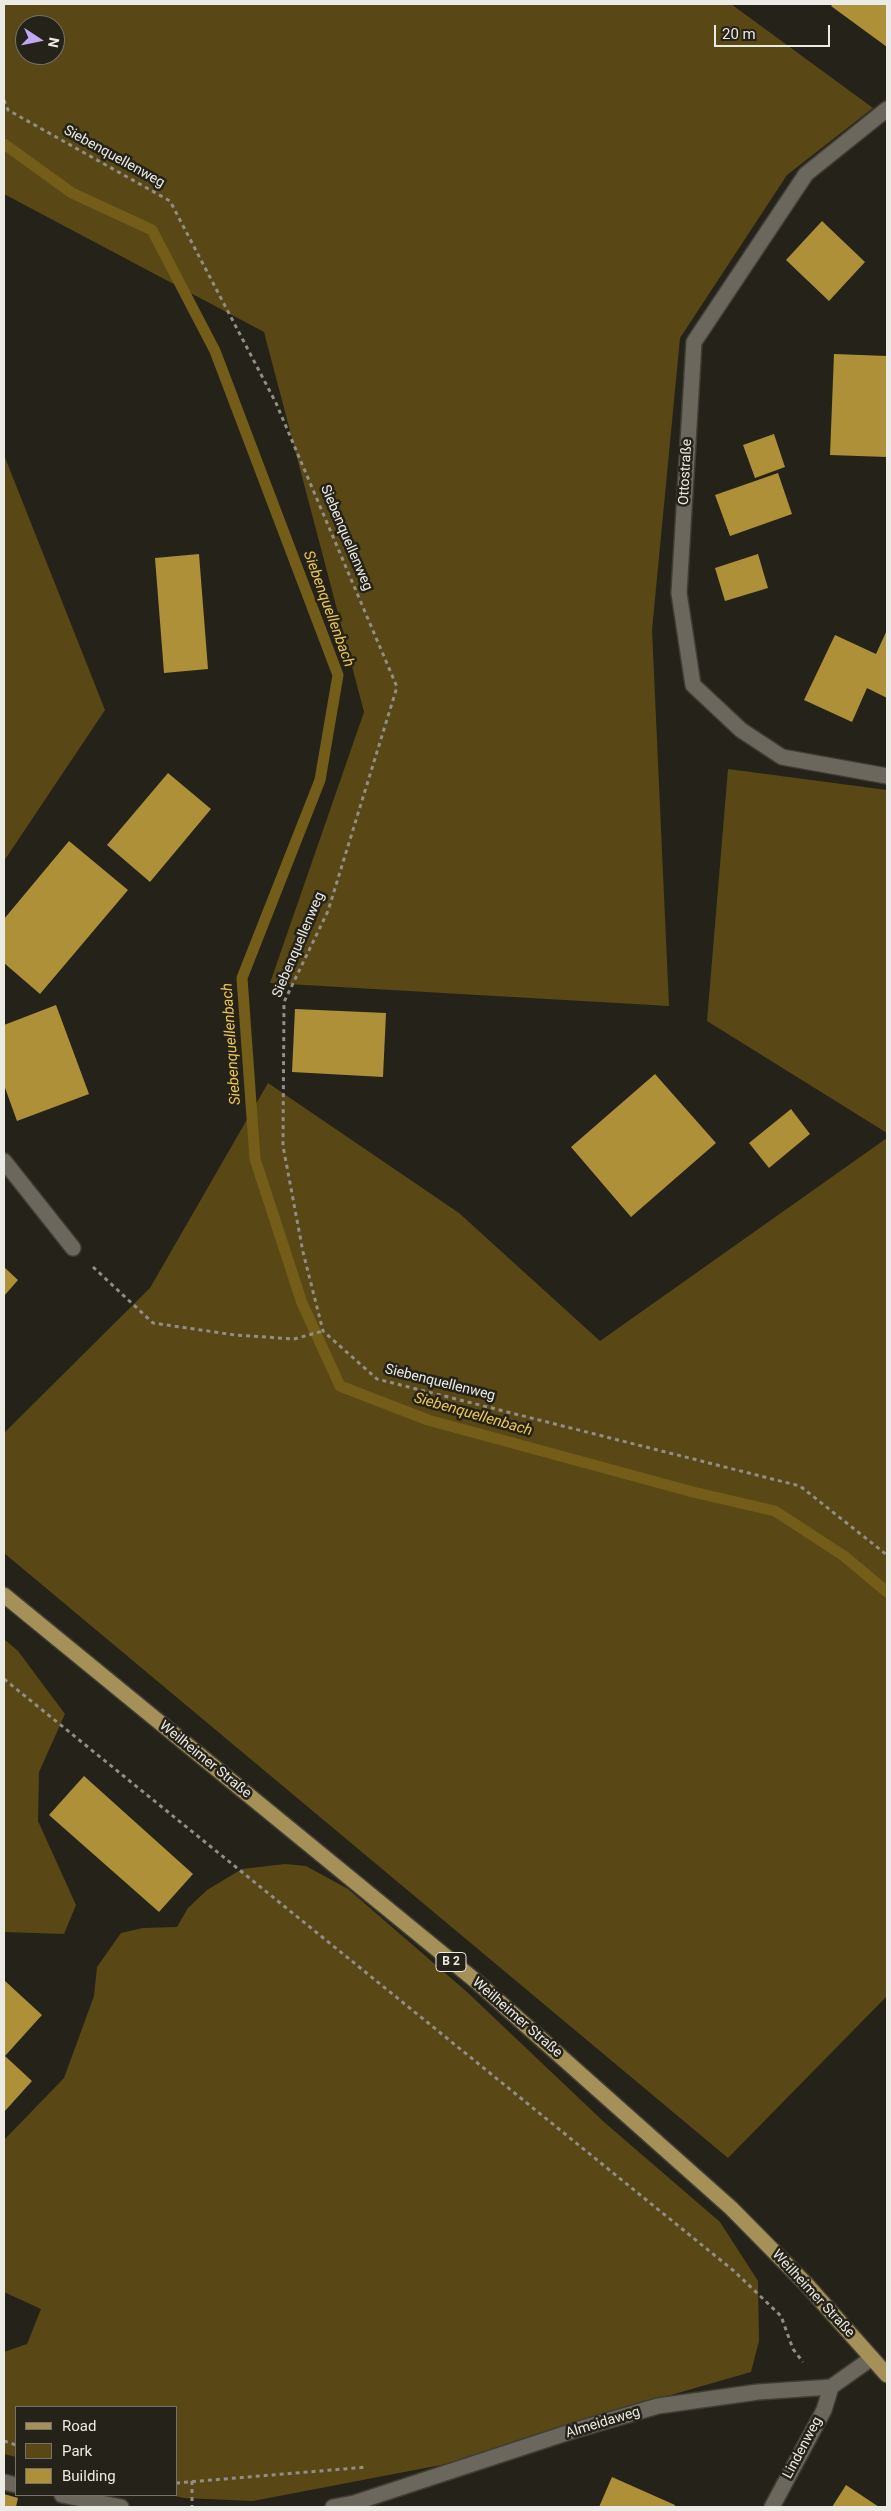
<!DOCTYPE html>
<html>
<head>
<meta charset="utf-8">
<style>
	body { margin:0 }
	#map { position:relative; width:891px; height:2511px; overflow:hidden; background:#25221a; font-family:Roboto,sans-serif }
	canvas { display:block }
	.frame { position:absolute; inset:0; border:5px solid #eceae4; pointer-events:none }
	.legend { position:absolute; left:15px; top:2406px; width:162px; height:90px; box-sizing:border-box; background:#25221a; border:1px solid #75726b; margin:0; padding:6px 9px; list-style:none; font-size:15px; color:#eceae4 }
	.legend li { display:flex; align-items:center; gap:10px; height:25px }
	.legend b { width:25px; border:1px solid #75726b }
	.north { position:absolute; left:15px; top:15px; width:50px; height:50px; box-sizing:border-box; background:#25221a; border:1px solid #75726b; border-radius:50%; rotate:101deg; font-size:14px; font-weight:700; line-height:20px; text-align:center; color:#eceae4 }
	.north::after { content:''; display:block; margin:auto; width:18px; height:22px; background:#c2a8f2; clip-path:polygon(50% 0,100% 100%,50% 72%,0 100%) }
	.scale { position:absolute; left:714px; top:25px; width:116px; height:22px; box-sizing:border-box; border:2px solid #eceae4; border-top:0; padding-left:6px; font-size:15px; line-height:18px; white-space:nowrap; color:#eceae4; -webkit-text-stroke:4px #25221a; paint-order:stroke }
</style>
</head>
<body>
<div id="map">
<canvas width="891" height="2511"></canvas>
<div class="frame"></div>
<ul class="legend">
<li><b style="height:6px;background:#a59057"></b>Road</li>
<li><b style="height:14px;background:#594815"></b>Park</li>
<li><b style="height:14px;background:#ae9038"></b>Building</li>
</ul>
<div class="north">N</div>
<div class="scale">20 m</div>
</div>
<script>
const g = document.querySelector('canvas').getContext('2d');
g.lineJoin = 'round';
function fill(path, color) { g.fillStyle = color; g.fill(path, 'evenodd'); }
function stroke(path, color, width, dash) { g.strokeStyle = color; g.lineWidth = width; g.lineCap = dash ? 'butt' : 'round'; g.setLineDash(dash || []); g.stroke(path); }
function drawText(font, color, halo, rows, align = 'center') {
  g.font = font + ' Roboto,sans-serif'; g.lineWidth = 5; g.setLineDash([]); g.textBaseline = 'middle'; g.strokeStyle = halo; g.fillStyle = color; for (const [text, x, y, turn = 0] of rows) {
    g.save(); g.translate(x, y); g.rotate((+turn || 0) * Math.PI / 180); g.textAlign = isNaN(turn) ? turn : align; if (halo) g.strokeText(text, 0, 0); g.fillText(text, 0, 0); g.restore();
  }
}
fill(new Path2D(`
	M4 4H731L873 108 787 175 680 338 652 630 669 1006 270 983 364 712 264 332 4 194ZM25 25H55V55H25Z
	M4 455 105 710 4 861Z
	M728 769 887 790V1133L707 1021Z
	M268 1083 459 1213 600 1341 887 1138V1996L728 2158 4 1553V1433L150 1288Z
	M4 1639 18 1651 65 1714 39 1772 38 1821 76 1905 64 1934 4 1932Z
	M285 1864 306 1866 348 1889 467 1992 604 2122 720 2222 758 2281 759 2341 751 2372 577 2422 446 2464 253 2501 184 2498 170 2495H176V2407H16V2457L4 2454V2352L27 2344 41 2309 4 2292V2140L64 2078 94 1996 97 1967 121 1933 143 1928 177 1927 188 1908 207 1890 242 1869Z`), '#594815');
stroke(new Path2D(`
	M4 144 72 193 152 230 215 351 338 675 320 780 242 978 255 1159 302 1303 340 1386 428 1420 693 1492 775 1511 844 1556 887 1592`), '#735d18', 11);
fill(new Path2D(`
	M833 4H887V47L831 6Z
	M822 221 865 262 829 301 786 260Z
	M834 354 887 356V457L830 455Z
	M774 434 785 467 755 478 743 445Z
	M778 473 792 514 730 536 715 495Z
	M199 554 208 669 164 673 155 558Z
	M758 554 768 588 725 601 715 568Z
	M887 630V698L867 688 852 722 804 700 835 635 876 654Z
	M168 773 211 809 150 882 107 845Z
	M69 841 128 890 40 994 4 963V919Z
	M56 1005 89 1094 17 1121 4 1085V1025Z
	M295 1009 386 1013 383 1077 292 1072Z
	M655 1074 716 1143 631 1217 571 1147Z
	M791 1109 810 1134 769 1168 749 1143Z
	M4 1267 18 1280 4 1296Z
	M84 1776 193 1874 159 1912 49 1815Z
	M4 1980 42 2015 5 2056 32 2081 4 2112Z
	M612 2477 675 2505 674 2507H599Z
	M846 2485 879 2507H832Z
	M4 2494 18 2498 16 2507H4Z`), '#ae9038');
const lane = new Path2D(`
	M4 1161 73 1248
	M772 2507 824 2410 831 2387`);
const street = new Path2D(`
	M887 109 806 174 694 342 679 593 693 685 741 730 782 757 887 776
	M4 2482 16 2485
	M62 2495 121 2507
	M333 2507 354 2503 579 2429 658 2406 758 2392 831 2387 872 2358`);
const primary = new Path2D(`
	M4 1595 477 1982 731 2208 807 2285 887 2375`);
stroke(lane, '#403d36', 18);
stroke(street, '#403d36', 18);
stroke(primary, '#403d36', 18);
stroke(new Path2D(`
	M4 100 8 110 170 201 276 403 397 687 328 911 284 1002 283 1146 303 1252 323 1331 377 1379 800 1486 887 1555
	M93 1267 153 1323 235 1335 294 1339 323 1331
	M4 1679 734 2271 781 2316 793 2349 803 2362
	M4 2441 16 2445
	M192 2481V2507
	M176 2483 367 2467`), '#918e87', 3, [4, 4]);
stroke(lane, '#6b675d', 15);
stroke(street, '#6b675d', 15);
stroke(primary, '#a59057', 15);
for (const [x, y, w] of [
	[451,1962,30]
]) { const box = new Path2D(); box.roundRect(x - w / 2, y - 9.5, w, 19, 4); g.fillStyle = '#25221a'; g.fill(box); stroke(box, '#eceae4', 1); }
drawText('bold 12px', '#eceae4', null, [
	["B 2",451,1962]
]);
drawText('14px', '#eceae4', '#25221a', [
	["Siebenquellenweg",114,157,29],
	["Ottostraße",686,472,-87],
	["Siebenquellenweg",346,538,67],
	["Siebenquellenweg",299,945,-67],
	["Siebenquellenweg",440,1383,14],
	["Weilheimer Straße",205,1760,39],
	["Weilheimer Straße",517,2018,41],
	["Weilheimer Straße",813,2294,47],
	["Almeidaweg",603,2423,-17],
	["Lindenweg",803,2448,-62]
]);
drawText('italic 15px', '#efc750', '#25221a', [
	["Siebenquellenbach",328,609,70],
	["Siebenquellenbach",232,1044,-94],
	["Siebenquellenbach",473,1415,16]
]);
</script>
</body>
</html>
